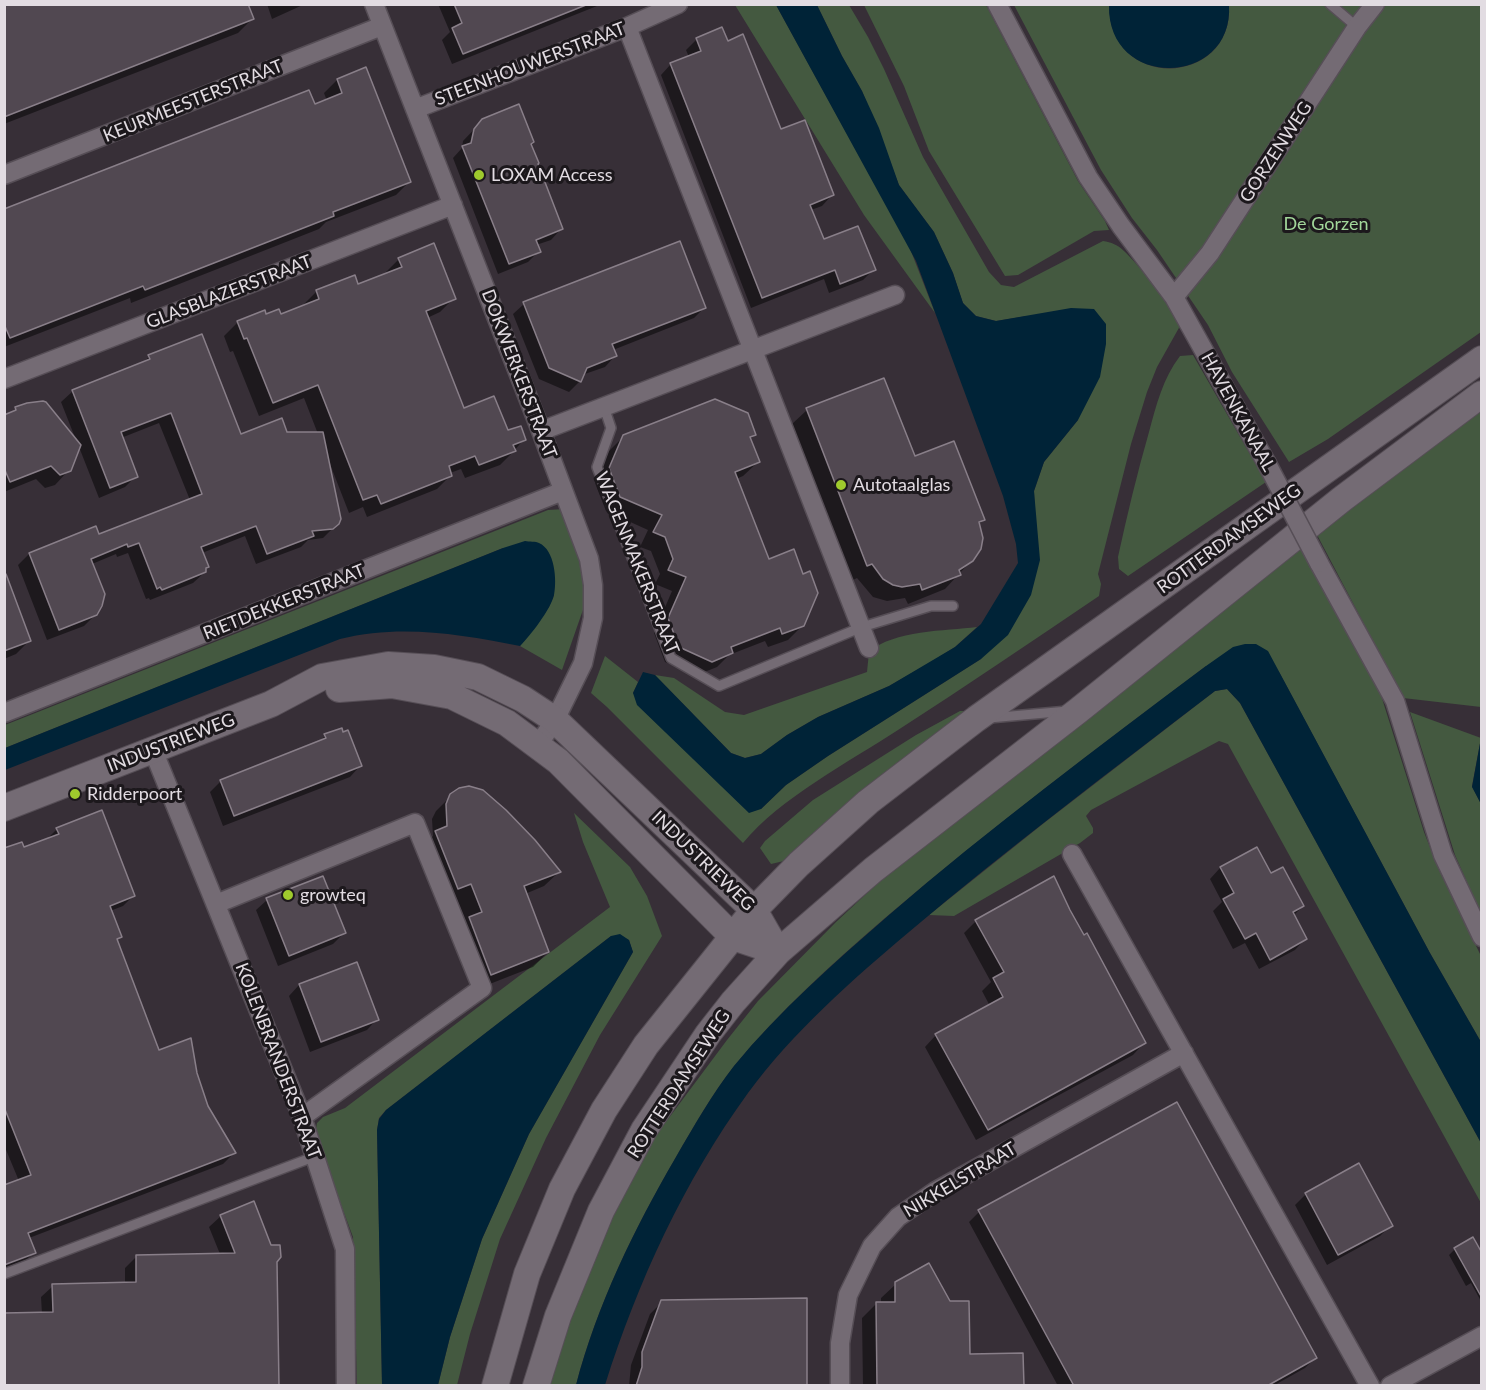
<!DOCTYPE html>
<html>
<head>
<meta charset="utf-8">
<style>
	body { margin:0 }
	#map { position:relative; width:1486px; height:1390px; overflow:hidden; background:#372f37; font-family:Lato,sans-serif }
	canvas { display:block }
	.frame { position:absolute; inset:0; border:6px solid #e2dce2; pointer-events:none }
</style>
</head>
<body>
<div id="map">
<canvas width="1486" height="1390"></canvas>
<div class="frame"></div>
</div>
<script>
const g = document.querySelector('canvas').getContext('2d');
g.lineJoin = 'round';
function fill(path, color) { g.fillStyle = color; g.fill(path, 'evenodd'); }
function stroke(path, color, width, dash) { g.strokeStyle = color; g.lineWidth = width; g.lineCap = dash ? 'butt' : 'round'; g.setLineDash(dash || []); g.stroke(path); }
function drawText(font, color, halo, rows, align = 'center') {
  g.font = font + ' Lato,sans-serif'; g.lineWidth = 6; g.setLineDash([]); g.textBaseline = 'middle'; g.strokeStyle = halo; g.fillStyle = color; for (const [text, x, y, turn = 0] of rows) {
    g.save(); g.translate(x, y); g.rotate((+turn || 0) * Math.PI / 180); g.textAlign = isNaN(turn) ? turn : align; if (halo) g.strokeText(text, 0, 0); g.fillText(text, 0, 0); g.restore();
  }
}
fill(new Path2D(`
	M1304 4 1481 5V332L1328 439 1289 462 1232 372 1208 325 1157 250 1132 218 1101 170 1014 5H1109C1110 93 1234 86 1229 5Z
	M735 5H776L909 246 935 313 864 215Z
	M817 5H849L868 37 884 69 923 157 989 272 1001 285 1014 287 1103 241C1111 242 1118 245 1124 251 1141 267 1170 305 1180 326L1157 367 1147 392 1131 444 1098 574 1101 584 1099 596C1032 641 965 687 898 730 849 762 780 798 743 843L607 707 591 693 605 656 638 682 633 693 761 809 786 785 828 756 981 659 1035 523 1034 491 1044 462 1078 420 1027 316 996 321 976 316 963 303 953 273 934 232 899 185 862 91 842 56Z
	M864 5H986L1078 181 1105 221 1109 230 1094 231 1018 275 1005 276 929 151 904 86Z
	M1193 355 1266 482 1128 576 1119 569 1118 557C1127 515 1137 474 1149 432 1156 406 1163 378 1180 356Z
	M1481 405V707L1403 698 1315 531Z
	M565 509 574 535 584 586 585 604 562 670 520 646 549 607 554 595 503 548 5 748V725L548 510Z
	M1302 546 1380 692 1424 832 1439 870 1481 956V1042L1430 953 1279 672 1206 666C1097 748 988 830 885 918 832 964 779 1011 734 1066 712 1094 694 1126 676 1157 634 1229 597 1305 576 1385L548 1386 592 1256 636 1162 727 1040 758 1001 836 922 894 868Z
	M977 627 955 647 928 664 889 686 818 717 787 735 761 754 745 758 731 753 655 675 674 678 725 712 744 715 867 672 869 652C894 630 945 631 977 627Z
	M1227 689 1240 703 1481 1143V1203L1228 744 1219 741 1091 810 1086 816 1093 828V833L1080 843 954 916 929 915 1044 823 1215 691Z
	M960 711H965L895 765 784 861 771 864 760 848 765 841 813 800 916 735Z
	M1410 712 1481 738 1472 786 1481 804V914L1455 855Z
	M574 813 630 867 647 896 662 936 600 1035 546 1138 500 1239 470 1334 457 1385H438L450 1337 482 1239 529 1134 633 952 629 940 611 936 386 1110 379 1118 377 1130 382 1385H357L353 1237 315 1135 317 1123 323 1117 345 1108 610 907 583 842Z`), '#445940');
fill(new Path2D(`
	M776 5H817L842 56 862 91 879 128 899 185 934 232 953 273 963 303 976 316 996 321 1071 308 1094 309 1106 324V344L1100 377 1078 420 1044 462 1034 491 1040 560 1031 595 1008 635 981 659 828 756 786 785 761 809 749 813 637 705 633 693 643 672 655 675 731 753 745 758 761 754 787 735 818 717 889 686 955 647 981 624 1018 563 1016 544 1003 496 916 261Z
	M1109 5H1229C1234 87 1107 91 1109 5Z
	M525 541C529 542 536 541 539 543 555 550 557 580 554 595 551 609 530 636 520 646 460 634 400 624 340 639L5 770V748L503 548Z
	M1245 644H1256L1268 651 1430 953 1481 1042V1143L1240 703 1227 689 1215 691C1112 770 1008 848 909 932 852 980 793 1032 748 1093 684 1181 638 1281 605 1385H576C597 1305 634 1229 676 1157 694 1126 712 1094 734 1066 780 1010 835 962 889 915 991 827 1098 747 1206 666L1233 647Z
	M1481 738H1482L1481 804 1472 787Z
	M620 934 629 940 633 952 529 1134 482 1239 450 1337 438 1385H382L377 1130 379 1119 386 1110 611 936Z`), '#002337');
fill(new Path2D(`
	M4 4 252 19 238 33 4 124Z
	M267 4H305L272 19Z
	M438 4H602L452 64 442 40 450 32Z
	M697 39 727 43 780 131 832 195 822 206 811 210 823 241 874 269 863 280 829 293 824 279 751 308 661 75 671 64 689 57 686 50Z
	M337 80 409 182 396 195 326 222 319 229 131 303 130 298 4 347V211L314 106 327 101 324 93Z
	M483 120 561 229 551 240 536 245 539 251 528 262 498 274 453 158 462 148 463 141Z
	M399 259 454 298 440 312 427 318 463 410 524 439 514 451 500 465 465 478 461 469 450 473 451 475 437 489 367 517 363 507 349 513 330 464H328L335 526 323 538 308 540 301 547 256 564 245 536 202 553 205 572 193 583 150 600 149 598 146 599 128 553 117 557 116 554 92 564 96 614 84 626 47 640 18 565 29 554 99 536 190 500 159 423 121 438 136 476 125 487 99 498 79 447 69 470 55 485 45 488 36 479 4 492V417L16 409 76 440 61 402 73 391 141 364 149 357 240 436 318 434 304 398 259 416 233 351 230 352 224 336 238 322 265 316H281L303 307V305L317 291 358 286 386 275 385 273Z
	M524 304 705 307 694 318 613 350 615 356 605 367 582 375 580 381 569 392 539 379 513 314Z
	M807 410 915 458 983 520 978 525 972 560 945 589 908 604 905 598 887 601 873 597 857 578 853 580 792 424Z
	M754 434 749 440 758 462 743 476 736 479 768 561 803 625 788 640 768 647 765 641 729 655 717 667 697 675 665 662 654 633 672 591 655 584 660 574 651 551 640 547 648 530 606 511 595 483 609 451 624 436Z
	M4 576 30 640 16 654 4 659Z
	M325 736 360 766 350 777 223 826 210 792 221 781 317 744Z
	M451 796 559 872 544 886 525 894 548 952 533 967 477 989 455 933 466 922 456 897 443 902 422 847 433 836 432 819 436 811Z
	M57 829 134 895 123 906 110 911 120 937 116 941 159 1052 196 1074 206 1106 234 1153 223 1164 29 1238 34 1252 23 1263 4 1271V1187L19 1181 4 1145V850L23 849 46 840Z
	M1256 849 1270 875 1303 906 1293 916 1305 939 1295 950 1259 969 1245 943 1233 949 1213 911 1222 902 1210 879 1220 868Z
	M322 878 344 933 333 944 278 966 256 910 267 900Z
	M976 921 1084 937 1144 1043 1133 1055 976 1140 925 1047 936 1035 990 1006 982 991 991 982 964 933Z
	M356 963 377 1019 367 1030 310 1052 289 996 299 985Z
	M1306 1194 1391 1225 1380 1236 1327 1265 1295 1205Z
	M979 1212 1315 1358 1305 1368 1273 1386H1058L969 1222Z
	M221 1216 275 1262 278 1386 42 1314 41 1297 53 1286 125 1284V1268L137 1256 220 1254 209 1227Z
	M1455 1249 1482 1256V1303L1471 1283 1466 1286 1449 1255Z
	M896 1284 969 1355 1022 1386H863L862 1318 876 1304H881V1298Z
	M662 1302 805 1386H629L631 1365 650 1314Z`), '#0007');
const building = new Path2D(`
	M4 4H248L254 19 4 117Z
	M454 4H586V5L463 54 452 28 462 23Z
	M722 27 728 41 743 34 781 129 805 120 834 195 810 205 824 239 858 226 876 270 840 284 835 270 762 298 670 63 701 51 696 38Z
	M366 67 411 182 333 212 334 216 145 290 143 286 10 338 4 324V209L309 90 315 104 342 93 337 79Z
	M519 104 534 142 531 144 539 163 538 164 563 229 536 240 541 252 509 264 462 146 471 143 474 129 482 119Z
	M680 241 706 308 612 344 617 356 587 368 581 382 549 368 523 302Z
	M434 243 456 299 426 311 464 408 494 396 508 430 521 426 526 440 513 445 516 451 479 465 475 456 449 466 452 476 381 504 377 495 363 500 318 385 273 403 247 338 244 339 237 321 265 310 266 314 279 309 281 314 319 299 316 290 355 275 358 284 402 267 398 258Z
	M202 334 241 434 282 418 287 432H323L341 519 339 524 333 529 312 531 314 536 267 554 256 526 201 547 209 567 206 568V572L162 590 160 587 157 589 139 543 128 547 127 544 91 559 105 594 102 606 97 615 59 630 29 553 96 526 99 534 202 494 171 413 121 432 138 477 110 488 72 390 150 359 148 355Z
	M884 378 915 456 954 441 985 520 979 522 983 538 981 549 973 561 959 570 961 575 922 590 920 584 902 587 893 585 883 579 872 564 867 566 806 408Z
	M715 399 748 413 756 435 750 437 760 462 735 472 769 559 794 549 803 574 810 571 818 593 804 626 782 634 780 628 731 647 733 653 712 662 679 647 668 618 686 577 668 570 673 559 665 537 653 532 662 515 620 497 609 468 623 435Z
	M43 401 46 402 81 445 71 471 60 475 51 466 10 482 4 468V415L16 410 15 407 27 403Z
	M6 574 31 641 4 651V575Z
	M342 728 343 732 348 730 362 766 234 816 220 780 326 738 324 734Z
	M469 786 483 790 506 810 535 840 561 872 524 886 549 952 491 975 469 917 482 912 471 884 458 889 435 831 447 826 446 804 450 794 459 788Z
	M102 810 135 896 110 906 122 937 117 939 159 1050 191 1038 197 1073 208 1106 236 1153 28 1233 36 1253 4 1265V1185L31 1175 4 1107V848L22 842 24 847 59 834 56 828Z
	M1257 847 1271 873 1283 867 1304 906 1293 912 1307 939 1270 960 1256 933 1245 939 1223 899 1234 893 1220 867Z
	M323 876 346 933 289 956 266 898Z
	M1054 876 1070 910 1084 935 1087 933 1146 1043 988 1130 935 1034 1003 997 993 978 1004 972 975 920Z
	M357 962 379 1020 321 1042 299 984Z
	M1177 1102 1317 1358 1267 1386H1074L978 1210Z
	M1359 1163 1393 1226 1338 1255 1305 1193Z
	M254 1201 271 1245H280L281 1257 277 1262 279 1386H4V1313L53 1312 52 1284 136 1282V1255L235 1253 220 1215Z
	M1473 1237 1482 1253V1298L1454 1248Z
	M929 1263 950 1301H969L970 1354 1023 1353 1024 1386H877L876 1302H895V1282Z
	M807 1298V1386H636L642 1367V1352L661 1300Z`);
fill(building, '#514851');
stroke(building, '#897f89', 1.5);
const lane = new Path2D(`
	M1330 4 1357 27
	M604 407 611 428 597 467 671 658 719 686 862 627 931 606H953
	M989 718 1068 711
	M4 1274 316 1156`);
const street = new Path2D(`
	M374 4 541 431 589 559 593 585V618L583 663 555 720 538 745
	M997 4 1088 177 1121 226 1174 297 1266 462
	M627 27 869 648
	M415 109 627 27 678 4
	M4 175 382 26
	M1174 297 1210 253 1357 27 1375 4
	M4 379 453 205
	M541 431 895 295
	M1319 563 1395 701 1443 855 1482 937
	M4 713 563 491
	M153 750 302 1117 345 1249 346 1386
	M1072 854 1370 1386
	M216 904 415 823 482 988 302 1117
	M840 1386V1343L848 1295 872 1246 898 1217 936 1191 1184 1053
	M1390 1386 1482 1336`);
const secondary = new Path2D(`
	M339 689 392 685 452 696 507 723 558 761 733 937 778 952
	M4 808 271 704 322 677 388 665 434 668 478 677 523 699 555 720 754 910 778 952
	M495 1386 527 1274 562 1189 604 1110 646 1045 754 910 799 864 868 802 976 719 1482 359
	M536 1386 558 1316 601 1211 644 1130 708 1034 733 1002 778 952 873 870 1079 710 1342 499 1482 394`);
stroke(lane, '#564e56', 12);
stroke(street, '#564e56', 21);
stroke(secondary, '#564e56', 28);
stroke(lane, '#746b74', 9);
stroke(street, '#746b74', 18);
stroke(secondary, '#746b74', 26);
const streetBridge = new Path2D(`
	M1266 462 1319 563`);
stroke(streetBridge, '#564e56', 21, []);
stroke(streetBridge, '#746b74', 18);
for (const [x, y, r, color] of [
	[479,175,6,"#9fca2d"],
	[841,485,6,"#9fca2d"],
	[75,794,6,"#9fca2d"],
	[288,895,6,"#9fca2d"]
]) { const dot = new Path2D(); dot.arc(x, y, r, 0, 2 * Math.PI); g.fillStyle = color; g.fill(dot); stroke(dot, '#1c181c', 2); }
drawText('18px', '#e2dce2', '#1c181c', [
	["STEENHOUWERSTRAAT",530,64,-21],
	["KEURMEESTERSTRAAT",193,101,-22],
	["GORZENWEG",1276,152,-57],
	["GLASBLAZERSTRAAT",229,292,-21],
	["DOKWERKERSTRAAT",519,374,69],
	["HAVENKANAAL",1238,412,61],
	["ROTTERDAMSEWEG",1229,539,-36],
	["WAGENMAKERSTRAAT",637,563,68],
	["RIETDEKKERSTRAAT",284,602,-22],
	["INDUSTRIEWEG",171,743,-21],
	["INDUSTRIEWEG",703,861,44],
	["KOLENBRANDERSTRAAT",278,1061,69],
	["ROTTERDAMSEWEG",679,1084,-57],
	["NIKKELSTRAAT",960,1180,-31]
]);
drawText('18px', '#e2dce2', '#1c181c', [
	["LOXAM Access",491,175],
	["Autotaalglas",853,485],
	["Ridderpoort",87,794],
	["growteq",300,895]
], 'left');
drawText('18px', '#a2d79a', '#1c181c', [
	["De Gorzen",1326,224]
]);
</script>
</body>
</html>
